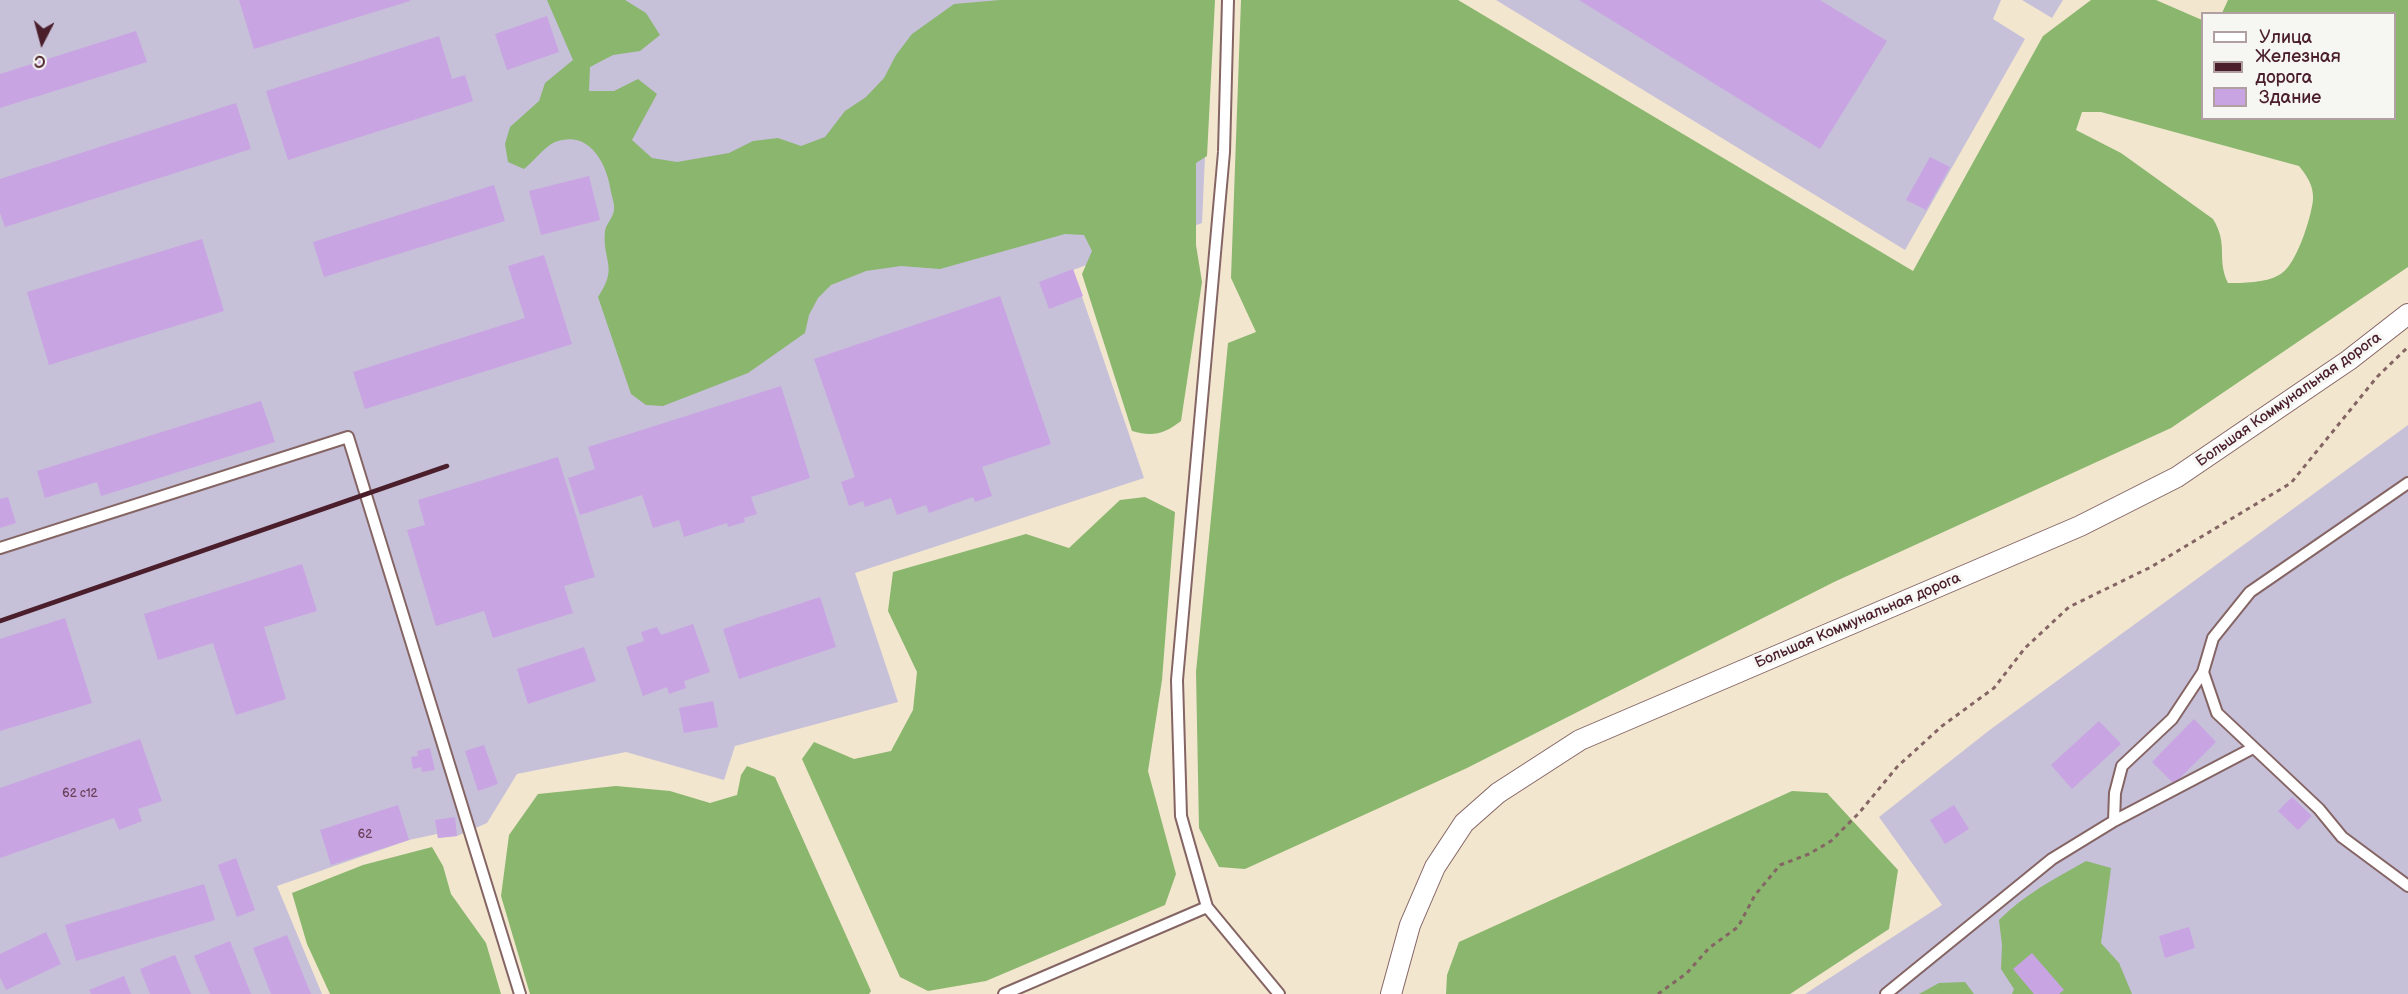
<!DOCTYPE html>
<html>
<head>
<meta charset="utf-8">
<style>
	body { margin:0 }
	#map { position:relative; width:2408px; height:994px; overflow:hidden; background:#f2e6cf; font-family:"Balsamiq Sans",sans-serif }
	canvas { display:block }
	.legend { position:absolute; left:2201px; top:12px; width:195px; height:108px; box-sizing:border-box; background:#f6f6f2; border:2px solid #b1a0a2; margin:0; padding:8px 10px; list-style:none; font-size:18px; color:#4a1f2b }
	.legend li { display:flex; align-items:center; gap:12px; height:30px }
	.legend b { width:30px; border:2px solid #b1a0a2 }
	.north { position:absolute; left:12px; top:12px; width:60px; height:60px; -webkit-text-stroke:4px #f6f6f2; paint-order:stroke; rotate:186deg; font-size:16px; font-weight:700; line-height:24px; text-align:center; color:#4a1f2b }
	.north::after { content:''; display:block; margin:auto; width:21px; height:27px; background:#4a1f2b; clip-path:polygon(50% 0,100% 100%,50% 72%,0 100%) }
</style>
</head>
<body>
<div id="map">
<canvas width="2408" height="994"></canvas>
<ul class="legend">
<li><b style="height:8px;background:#fff"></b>Улица</li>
<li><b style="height:8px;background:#4a1f2b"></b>Железная дорога</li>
<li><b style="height:16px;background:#c9a4e3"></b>Здание</li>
</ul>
<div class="north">С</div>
</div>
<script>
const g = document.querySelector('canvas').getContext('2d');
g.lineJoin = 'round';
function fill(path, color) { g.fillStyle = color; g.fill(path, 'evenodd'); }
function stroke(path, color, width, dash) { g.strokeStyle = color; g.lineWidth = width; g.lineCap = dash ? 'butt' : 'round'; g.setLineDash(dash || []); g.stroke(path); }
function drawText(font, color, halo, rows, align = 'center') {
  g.font = font + ' "Balsamiq Sans",sans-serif'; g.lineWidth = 6; g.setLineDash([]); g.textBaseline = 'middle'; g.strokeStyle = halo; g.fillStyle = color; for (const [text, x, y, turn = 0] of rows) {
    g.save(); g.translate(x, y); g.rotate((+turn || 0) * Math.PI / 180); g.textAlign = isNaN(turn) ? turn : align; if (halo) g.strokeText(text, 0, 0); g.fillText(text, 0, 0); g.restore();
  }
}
fill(new Path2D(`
	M0 0H1212L1202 223 1073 270 1144 478 855 573 898 702 735 746 724 780 626 752 517 774 487 823 457 836 438 838 437 834 409 840 277 886 322 994H0Z
	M1496 0H2001L1993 19 2025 39 1905 250Z
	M2022 0H2063L2052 18Z
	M2408 425V994H1805L1942 905 1879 817 1991 729Z`), '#c7c0d9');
fill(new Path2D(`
	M547 0H625L646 13 660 35 640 51 613 55 590 67 589 91H614L638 79 657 94 632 140 652 158 677 162 729 153 753 141 778 138 801 146 825 137 845 111 866 97 884 78 896 55 912 34 954 4 1000 0H1215L1207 156 1196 163V245L1202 282 1181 421C1164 434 1153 437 1132 431L1082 274 1092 251 1084 235 1065 234 940 269 901 266 866 271 831 285 818 298 809 315 805 333 748 373 663 406 646 405 631 394 598 297C619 266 602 262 605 231 606 224 613 218 614 210 615 205 612 197 611 192 607 164 590 129 555 142 545 146 533 162 524 169L508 162 505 144 510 127 539 101 545 83 573 60Z
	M1241 0H1458L1913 271 2043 36 2091 0H2156L2202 20V118H2394V14L2222 13 2228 0H2408V267L2171 428 1834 582 1467 768 1245 869 1219 867 1199 828 1196 672 1228 343 1256 332 1231 278ZM2082 112H2101L2299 166C2307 176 2314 186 2313 200 2311 218 2296 267 2279 275 2265 283 2243 283 2228 283 2216 258 2229 245 2213 219L2121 153 2076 130Z
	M1145 497 1175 512 1162 680 1148 771 1176 874 1165 905 986 981 928 991 900 977 802 759 814 742 854 759 891 751 913 710 917 672 888 611 893 572 1026 534 1069 548 1120 500Z
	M747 766 775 777 871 991 869 994H530L501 896 509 835 538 794 616 786 670 791 710 803 737 795 741 775Z
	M1792 791 1827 793 1898 870 1889 929 1790 994H1446L1447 975 1459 942Z
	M432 847 443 866 451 894 486 943 501 994H330L307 944 292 893 363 865Z
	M2086 861 2111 868 2101 943 2119 963 2132 994H2012L2014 989 2001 969 2002 945 1999 920C2025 894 2054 879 2086 861Z
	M1965 982 1974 994H1919L1939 983Z`), '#8ab66e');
fill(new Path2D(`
	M239 0H410V1L254 49Z
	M1579 0H1820L1887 41 1820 149Z
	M547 16 559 52 507 70 495 34Z
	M136 31 147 62 0 108V74Z
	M439 36 452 79 465 75 473 101 288 160 266 91Z
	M236 103 251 149 5 227 0 213V179Z
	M1930 157 1950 167 1926 210 1906 200Z
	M589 176 600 220 541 235 529 191Z
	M494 185 505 221 324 277 313 242Z
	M202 239 224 311 49 365 27 292Z
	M544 255 572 344 365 409 353 372 525 318 508 266Z
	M1073 269 1083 296 1049 309 1039 282Z
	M1000 296 1051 444 982 467 992 496 975 502 973 497 929 513 926 505 897 515 891 498 865 507 863 501 849 506 841 482 855 477 814 359Z
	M781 386 810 478 751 497 757 514 744 518 745 522 728 527 727 523 684 537 679 520 653 528 642 495 580 515 568 478 595 469 588 447Z
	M261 401 275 442 101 496 97 482 45 498 37 471Z
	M558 457 595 577 564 586 573 613 493 638 484 611 436 626 407 530 425 525 418 500Z
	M8 497 16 523 0 528V499Z
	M302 564 317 611 264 627 286 699 236 715 213 643 158 660 144 614Z
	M820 597 836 647 739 679 723 629Z
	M65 618 92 703 0 731V639Z
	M693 624 710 672 684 681 686 688 669 694 667 687 643 696 626 647 644 641 641 632 657 627 661 635Z
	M584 647 596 681 528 704 517 669Z
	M713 701 718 727 684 733 679 708Z
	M2194 719 2216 742 2174 784 2152 762Z
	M2099 721 2121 744 2072 789 2051 765Z
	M140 739 162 801 138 809 142 821 119 830 114 818 0 858V788Z
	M484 745 498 784 478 791 465 751Z
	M430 748 435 770 422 772 421 767 413 769 411 757 418 756 417 751Z
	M2292 797 2312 816 2298 830 2278 811Z
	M398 805 409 840 331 865 320 830Z
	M1954 805 1969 829 1945 844 1930 820Z
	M455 817 457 836 438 838 435 820Z
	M236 858 255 910 237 917 218 865Z
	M204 884 215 920 76 961 65 925Z
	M2189 927 2195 948 2165 958 2159 936Z
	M46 932 61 964 6 990 0 977V954Z
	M287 935 311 994H271L253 948Z
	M230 941 251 994H210L194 956Z
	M2032 953 2064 990 2059 994H2034L2013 969Z
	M175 955 191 994H150L140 969Z
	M124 976 131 994H91L89 990Z`), '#c9a4e3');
const lane = new Path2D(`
	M1228 0 1224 152 1177 680 1181 816 1207 907 1279 994
	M2408 483 2250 592 2213 638 2203 672 2217 713 2319 809 2342 837 2408 886
	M0 548 348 437 520 994
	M2114 821 2115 793 2122 766 2172 719 2203 672
	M1004 994 1207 907
	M1886 994 2052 859 2114 821 2253 748`);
const street = new Path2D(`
	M1391 994 1410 925 1435 867 1464 823 1498 793 1580 740 2080 526 2177 477 2349 360 2408 314`);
stroke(lane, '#856564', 14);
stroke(street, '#856564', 22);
stroke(new Path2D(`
	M1658 994 1687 973 1709 948 1738 927 1755 895 1780 865 1809 854 1831 841 1859 813 1897 767 1942 726 1994 688 2025 648 2069 607 2151 567 2291 483 2377 377 2408 347`), '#856564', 3, [4.5, 4.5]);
stroke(lane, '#fff', 10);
stroke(street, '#fff', 20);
stroke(new Path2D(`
	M0 621 447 466`), '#4a1f2b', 4.5);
drawText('12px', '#6a4059', null, [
	["62 с12",80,794],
	["62",365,835]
]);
drawText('15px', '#4a1f2b', '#f6f6f2', [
	["Большая Коммунальная дорога",2289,400,-35],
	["Большая Коммунальная дорога",1858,621,-23]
]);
</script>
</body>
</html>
